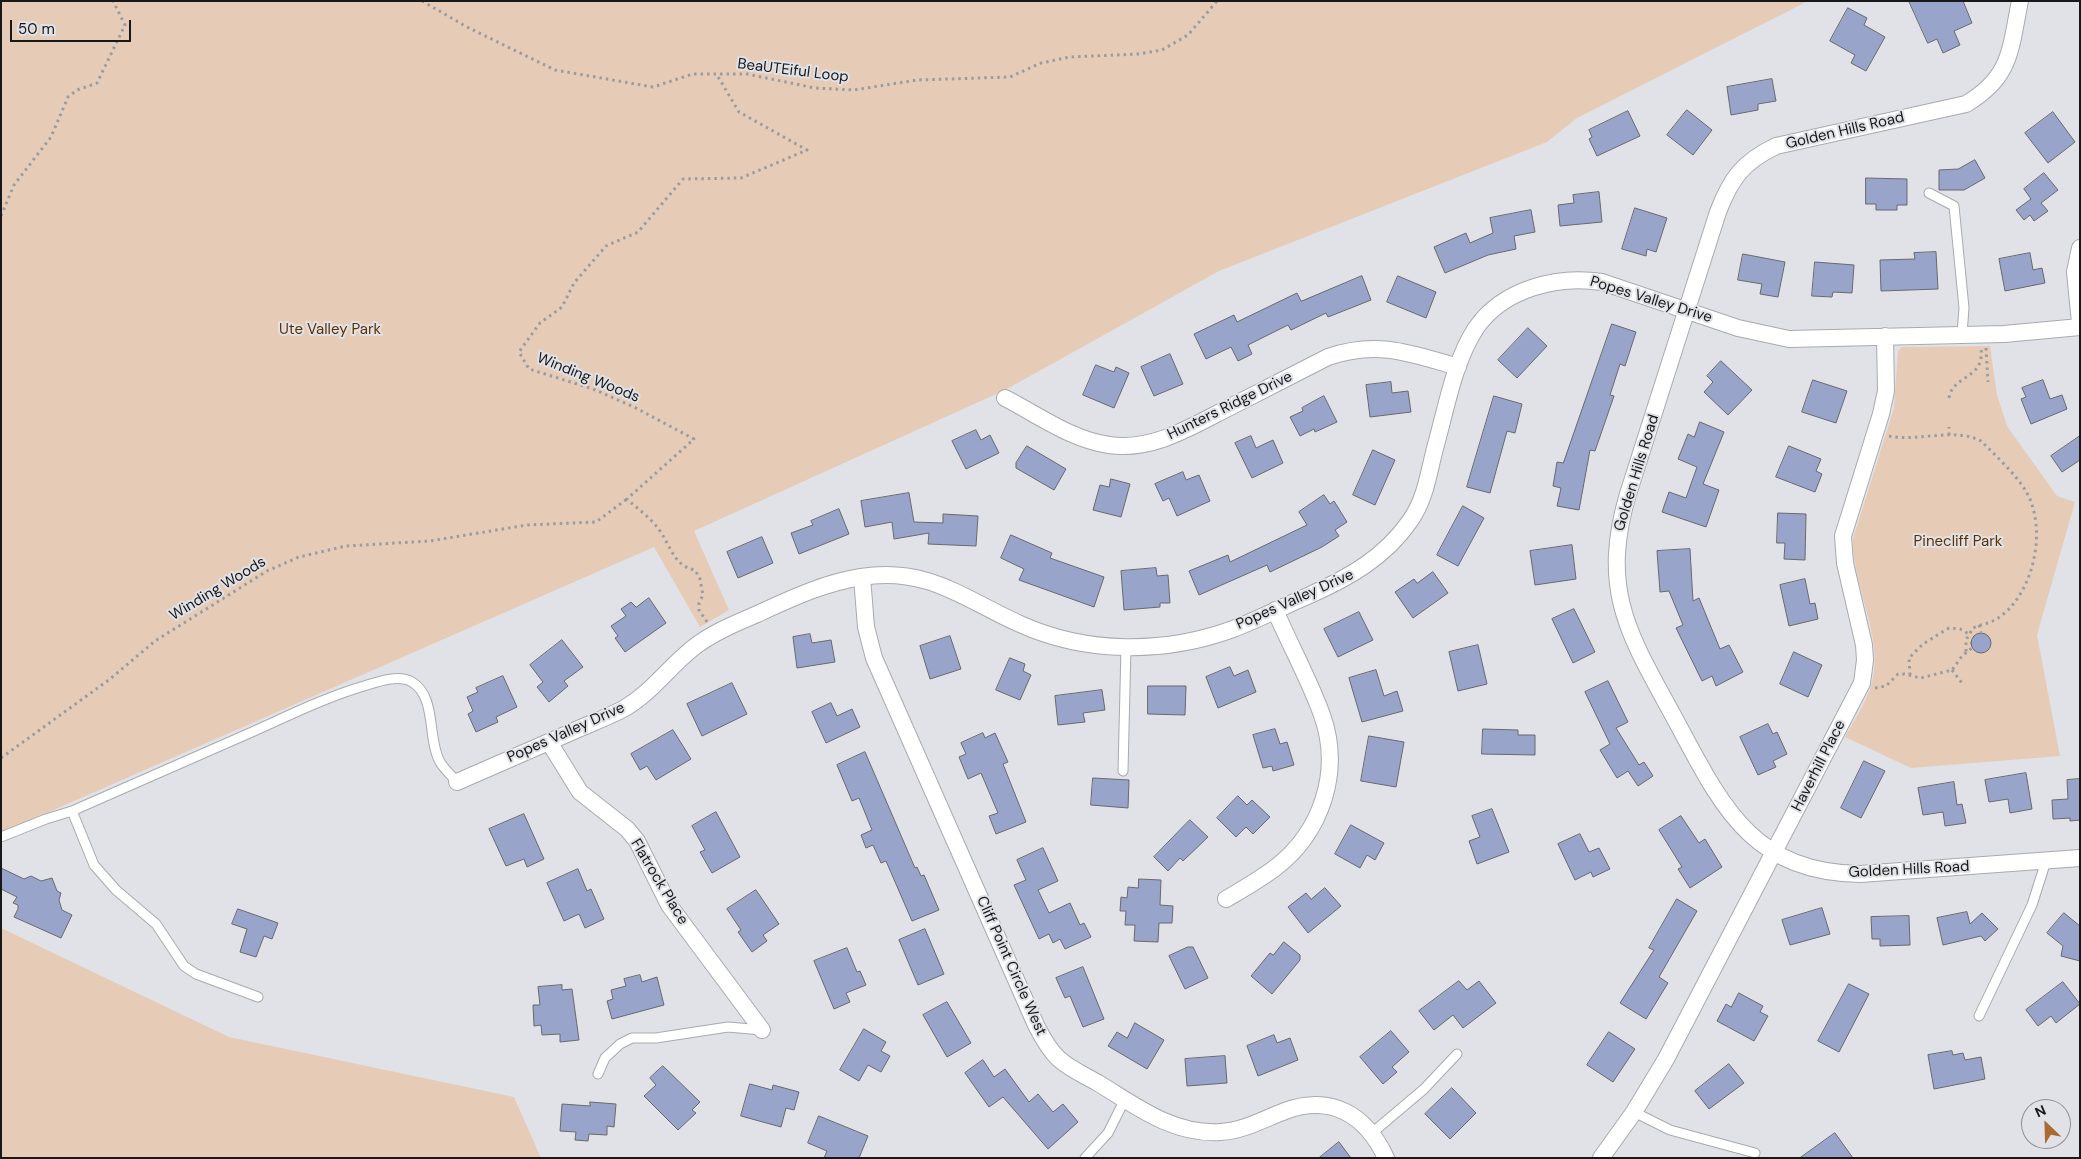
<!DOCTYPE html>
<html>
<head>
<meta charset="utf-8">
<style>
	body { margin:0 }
	#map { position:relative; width:2081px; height:1159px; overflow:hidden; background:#e0e2e7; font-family:"DM Sans",sans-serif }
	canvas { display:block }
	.frame { position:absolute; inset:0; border:2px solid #17181a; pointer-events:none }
	.north { position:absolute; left:2021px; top:1099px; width:50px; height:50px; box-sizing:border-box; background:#e0e2e7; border:1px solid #909195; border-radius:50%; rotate:336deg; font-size:14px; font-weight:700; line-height:20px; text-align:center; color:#17181a }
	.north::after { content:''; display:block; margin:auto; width:18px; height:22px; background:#aa6b32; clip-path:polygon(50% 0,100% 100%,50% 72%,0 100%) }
	.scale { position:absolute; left:10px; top:20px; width:121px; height:22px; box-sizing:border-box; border:2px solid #17181a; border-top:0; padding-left:6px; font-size:15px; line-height:18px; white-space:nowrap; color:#17181a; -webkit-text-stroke:4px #e0e2e7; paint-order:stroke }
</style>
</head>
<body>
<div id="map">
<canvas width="2081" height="1159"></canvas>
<div class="frame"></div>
<div class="north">N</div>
<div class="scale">50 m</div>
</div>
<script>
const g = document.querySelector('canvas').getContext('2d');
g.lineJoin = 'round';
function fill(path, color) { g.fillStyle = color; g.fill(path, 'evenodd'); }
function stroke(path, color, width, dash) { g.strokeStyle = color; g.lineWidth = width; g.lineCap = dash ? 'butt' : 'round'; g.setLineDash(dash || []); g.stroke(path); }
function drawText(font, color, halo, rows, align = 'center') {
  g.font = font + ' "DM Sans",sans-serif'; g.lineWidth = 4; g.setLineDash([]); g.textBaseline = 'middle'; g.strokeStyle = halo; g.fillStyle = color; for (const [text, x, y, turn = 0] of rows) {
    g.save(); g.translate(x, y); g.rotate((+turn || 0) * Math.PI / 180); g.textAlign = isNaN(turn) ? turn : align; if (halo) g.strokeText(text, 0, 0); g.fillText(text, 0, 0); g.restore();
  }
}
fill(new Path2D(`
	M1 1H1808L1577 118 1547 142 1219 271 1005 390 694 531 729 610 700 627 654 547 1 833Z
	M1990 346 1997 395 2007 426 2057 496 2075 502 2037 635 2060 756 1911 768 1845 737C1854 720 1867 702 1872 682 1884 637 1852 586 1853 539L1894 408 1898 351 1902 347Z
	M1 928 229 1037 514 1097 541 1158H1Z`), '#e6ccb7');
const building = new Path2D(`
	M1909 1H1963L1972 23 1954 31 1960 45 1943 53 1937 39 1928 43Z
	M1848 8 1867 18 1864 25 1885 37 1866 71 1851 63 1855 55 1830 41Z
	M1772 79 1776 101 1758 104V110L1731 115 1727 87Z
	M1687 110 1712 130 1693 155 1667 135Z
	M1628 111 1640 136 1597 156 1589 139 1592 137 1589 130Z
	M2053 112 2075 142 2048 163 2025 133Z
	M1975 160 1985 178 1964 190H1939V170L1958 169Z
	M2044 173 2058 190 2041 203 2048 211 2034 221 2030 215 2024 220 2016 210 2031 199 2024 189Z
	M1866 178 1907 179V205H1897V210H1876V204H1866Z
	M1599 192 1602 222 1560 226 1558 205 1574 203 1573 195Z
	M1635 208 1667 218 1656 252 1647 249 1646 256 1622 249Z
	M1531 210 1535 232 1514 236 1516 249 1488 255 1445 273 1434 247 1466 233 1470 243 1493 233 1490 218Z
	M1936 252 1938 289 1881 291 1880 260 1915 259 1914 253Z
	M2030 253 2033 270 2042 268 2045 283 2005 291 1999 259Z
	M1743 254 1785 262 1778 297 1760 294 1762 284 1738 280Z
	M1815 262 1854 265 1852 293 1833 292 1832 297 1812 296Z
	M1362 276 1371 300 1328 317 1326 313 1291 330 1288 325 1248 345 1252 354 1238 361 1231 347 1206 359 1194 334 1234 315 1237 322 1297 293 1301 301Z
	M1398 276 1436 292 1426 318 1387 302Z
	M1612 324 1636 332 1625 366 1620 364 1610 395 1614 396 1595 451 1590 450 1579 510 1557 506 1561 488 1553 486 1557 462 1563 463Z
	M1528 328 1547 346 1517 378 1498 360Z
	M1170 354 1183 384 1154 396 1141 367Z
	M1721 361 1752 390 1728 415 1704 392 1713 382 1707 376Z
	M1096 365 1114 372 1116 367 1129 373 1114 408 1083 395Z
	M1813 380 1847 391 1836 423 1802 412Z
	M2043 380 2050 399 2062 395 2067 409 2031 424 2021 399 2026 397 2022 388Z
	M1391 382 1392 393 1408 391 1411 412 1370 417 1366 385Z
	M1324 396 1337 422 1315 432 1314 429 1300 436 1290 417 1303 411 1302 408Z
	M1494 396 1522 404 1515 433 1507 431 1490 493 1467 487Z
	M1700 422 1724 432 1703 484 1719 490 1706 527 1662 512 1669 492 1686 498 1697 467 1678 459 1688 434 1694 437Z
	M976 430 981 440 990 435 999 453 966 469 952 441Z
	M1251 436 1256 448 1273 440 1283 463 1252 478 1235 443Z
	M2080 436V460L2062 472 2051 456Z
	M1027 446 1066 469 1054 490 1016 468V463Z
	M1789 446 1821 459 1816 471 1822 474 1815 492 1776 477Z
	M1373 450 1395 460 1375 505 1353 495Z
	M1183 472 1186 480 1199 475 1210 501 1177 516 1169 498 1163 501 1155 484Z
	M1111 479 1130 484 1121 517 1093 510 1100 485 1109 487Z
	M909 493 914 522 943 523V514L978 516 976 546 928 544 929 533 894 539 892 522 865 527 861 501Z
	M1324 495 1330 504 1334 501 1347 522 1335 530 1339 536 1322 547 1270 572 1267 565 1199 595 1189 571 1228 555 1230 562 1307 525 1299 512Z
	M1463 506 1484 518 1458 566 1437 555Z
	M839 509 849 534 799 554 791 533 813 525 811 521Z
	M1778 513 1806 514 1805 560 1784 559 1785 543H1777Z
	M1011 535 1052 553 1050 558 1104 577 1094 607 1019 580 1024 569 1001 558Z
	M762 537 773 563 738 578 727 552Z
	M1572 545 1576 579 1535 585 1530 551Z
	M1690 549 1693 601 1699 598 1720 649 1729 645 1743 672 1716 686 1712 676 1702 681 1676 628 1683 625 1669 591 1660 592 1657 551Z
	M1156 568 1157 576 1168 575 1170 603H1160V607L1124 610 1121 571Z
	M1433 572 1448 593 1413 618 1395 592 1414 579 1417 583Z
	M1805 579 1810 604 1815 603 1818 619 1789 626 1780 585Z
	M649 598 666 623 625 652 615 638 618 636 611 626 626 616 621 609 631 602 636 607Z
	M1574 609 1595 652 1573 663 1552 619Z
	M1359 612 1373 640 1338 657 1324 629Z
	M1971 643a10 10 0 1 1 20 0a10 10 0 1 1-20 0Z
	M810 634 812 643 831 640 835 662 797 668 793 637Z
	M950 636 961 669 930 679 920 646Z
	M562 640 583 667 564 681 568 686 549 702 537 687 543 682 530 665Z
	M1478 645 1487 684 1458 691 1449 652Z
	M1794 652 1822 665 1808 697 1780 684Z
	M1010 658 1025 664 1023 671 1031 675 1020 700 996 690Z
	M1230 667 1234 676 1248 670 1256 692 1218 708 1206 677Z
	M1376 670 1384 696 1397 691 1403 711 1362 722 1349 678Z
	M503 676 517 707 496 717 498 722 476 732 468 714 473 711 467 697 478 692 476 688Z
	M1608 681 1628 722 1616 728 1639 765 1644 762 1653 776 1638 786 1628 771 1617 778 1600 750 1610 744 1585 692Z
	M732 683 747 714 702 736 687 704Z
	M1148 686H1186L1185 715 1148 714Z
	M1102 690 1105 710 1083 713 1085 722 1058 725 1055 696Z
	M831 703 837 716 852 709 860 727 826 743 812 712Z
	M1768 724 1773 734 1777 732 1787 754 1773 761 1776 767 1758 775 1740 737Z
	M1275 729 1280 744 1287 742 1294 765 1273 771 1272 766 1263 768 1253 735Z
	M1483 729 1518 730V735H1535V755L1482 754Z
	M673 730 691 759 656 780 647 766 640 770 631 754Z
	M983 733 985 738 995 733 1008 762 1003 764 1026 822 996 834 989 816 998 813 981 773 968 779 959 757 966 754 961 743Z
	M1369 736 1404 742 1396 787 1361 781Z
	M865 752 915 868 917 867 921 876 924 875 939 910 912 921 886 861 881 863 873 845 866 848 861 835 872 830 859 798 852 801 837 765Z
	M1864 761 1885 771 1861 818 1841 808Z
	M2026 773 2032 809 2010 813 2008 799 1989 802 1985 780Z
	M1093 778 1129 780 1128 808 1091 805Z
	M2080 779V820L2070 821V818L2053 819 2052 800 2068 799 2067 780Z
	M1954 782 1957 805 1962 804 1966 823 1945 826 1943 812 1923 815 1918 788Z
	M1238 796 1247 805 1252 800 1270 817 1253 834 1246 827 1236 837 1217 818Z
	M1492 809 1509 852 1477 864 1469 841 1480 837 1472 816Z
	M716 812 740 857 712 873 700 852 705 850 692 826Z
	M524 814 544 859 527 867 524 859 506 866 489 829Z
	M1681 816 1699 843 1705 839 1722 867 1690 888 1678 869 1682 867 1659 830Z
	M1190 820 1208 837 1183 861 1180 858 1168 871 1154 857Z
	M1351 825 1384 843 1375 860 1367 855 1360 868 1335 854Z
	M1580 834 1589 852 1599 848 1610 869 1593 877 1591 872 1575 880 1558 844Z
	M1043 848 1058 881 1038 890 1049 913 1070 903 1080 925 1084 923 1091 937 1065 949 1060 939 1053 943 1049 934 1039 939 1014 885 1026 880 1017 860Z
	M1 868 24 879 31 876 41 881 52 878 57 891 61 893 59 900 62 910 72 915 61 938 14 917 18 909V905L13 903 17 897 1 889Z
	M578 869 587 891 591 889 604 919 585 928 579 914 564 921 547 883Z
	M1139 879 1161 880 1160 905 1173 906 1172 923H1159L1158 942 1134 941 1135 925H1125L1126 911H1120L1121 897 1127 898 1128 887 1138 888Z
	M1325 888 1341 906 1308 933 1288 907 1306 893 1311 899Z
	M756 890 779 924 763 935 767 941 752 952 738 932 741 930 727 909Z
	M1677 899 1697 911 1659 977 1668 983 1646 1019 1620 1003 1654 950 1649 948Z
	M1822 908 1830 934 1790 945 1782 920Z
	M238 909 278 923 272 939 264 936 256 957 240 952 247 929 232 924Z
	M1967 912 1970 924 1982 913 1998 929 1985 941 1981 936 1943 945 1937 918Z
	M2064 913 2080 926V961L2061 956 2063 946 2047 933Z
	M1909 916 1910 945 1880 946V939H1872L1871 917Z
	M925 929 944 974 918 985 899 940Z
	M1284 942 1300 955V960L1272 994 1251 976 1270 953 1273 955Z
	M1188 947H1193L1208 978 1185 989 1169 956Z
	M847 948 857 972 860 971 866 985 846 993 850 1002 834 1009 814 961Z
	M1083 967 1104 1019 1083 1027 1070 996 1065 998 1056 978Z
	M640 975 642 982 657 977 664 1005 612 1019 607 1001 613 999 611 990 626 986 624 979Z
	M1459 981 1467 990 1479 981 1496 1003 1463 1028 1453 1015 1434 1030 1419 1011Z
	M2063 982 2080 1004 2056 1023 2051 1016 2038 1026 2026 1010Z
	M1849 984 1869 994 1839 1052 1818 1041Z
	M562 985V990L572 989 579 1040 560 1042V1034L542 1035 541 1025 534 1026 533 1005H540L538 987Z
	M1739 993 1763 1006 1760 1012 1768 1016 1754 1041 1717 1021 1726 1004 1731 1007Z
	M947 1002 971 1043 947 1057 923 1015Z
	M1135 1023 1164 1040 1147 1069 1108 1046 1117 1032 1127 1038Z
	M864 1029 886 1042 881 1051 890 1056 881 1072 868 1065 859 1081 840 1070Z
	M1391 1031 1409 1052 1392 1067 1397 1072 1383 1084 1360 1057Z
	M1609 1032 1635 1049 1613 1082 1587 1065Z
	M1274 1035 1277 1043 1290 1038 1298 1060 1258 1076 1247 1046Z
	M1952 1051 1953 1055 1963 1053 1965 1060 1981 1057 1985 1079 1934 1089 1928 1055Z
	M1225 1056 1227 1083 1187 1086 1185 1059Z
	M983 1060 994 1077 1005 1069 1029 1102 1038 1094 1053 1112 1063 1104 1078 1122 1048 1149 1003 1097 989 1107 965 1073Z
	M1729 1064 1744 1083 1709 1109 1695 1091Z
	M663 1066 700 1102 692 1110 696 1113 678 1130 644 1096 656 1085 650 1078Z
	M750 1084 772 1090 773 1085 799 1092 794 1110 786 1108 781 1127 741 1116Z
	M1452 1088 1476 1113 1450 1139 1425 1114Z
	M590 1102 616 1104 614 1127 607 1126V1135L589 1134 588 1141 575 1140 576 1132 560 1131 562 1104 590 1106Z
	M819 1116 868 1136 859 1158H824L827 1151 808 1143Z
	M1835 1133 1853 1158H1800Z
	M1339 1142 1351 1158H1319Z`);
fill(building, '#99a4cb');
stroke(building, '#67696d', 1);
const service = new Path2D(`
	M1929 193 1954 206 1964 308 1962 334
	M1123 771 1126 647
	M72 811 94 865 116 890 156 924 184 966 196 974 258 997
	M1 837 46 819 72 811C132 785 192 758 252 732 288 716 326 697 364 686 377 682 398 674 412 682 437 697 427 739 440 762 444 769 452 776 457 782
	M1979 1016 2032 905 2046 861
	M598 1074 605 1058 620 1044 632 1038H656L728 1027 762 1030
	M1634 1112 1670 1130 1755 1153
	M1372 1133 1424 1089 1457 1054
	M1085 1158 1108 1133 1125 1099`);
const minor = new Path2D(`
	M2020 1C2010 49 2012 77 1966 104L1776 146C1743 162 1731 178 1718 212L1628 494C1599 592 1630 636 1675 719 1721 804 1750 872 1860 874L2080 858
	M2080 248 2075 272 2080 323
	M1005 398C1038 415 1072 440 1109 445 1155 452 1197 423 1236 404 1267 388 1297 373 1328 357 1377 340 1410 353 1458 367
	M862 577 866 627 874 658 1036 1025C1042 1037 1049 1050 1059 1059 1070 1069 1086 1076 1098 1083 1136 1106 1173 1135 1220 1132 1243 1131 1264 1119 1285 1111 1332 1094 1366 1115 1386 1158
	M549 742 580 792 627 829 637 841 669 905 762 1030
	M457 782C494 766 531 750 567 734 586 725 607 718 625 708 652 692 669 667 693 648 712 633 734 624 755 615 790 599 823 583 861 577 927 566 964 599 1020 624 1086 654 1165 654 1233 629 1259 619 1284 606 1310 595 1350 577 1385 557 1410 521 1427 497 1429 468 1437 441 1447 404 1455 360 1476 328 1503 289 1557 275 1602 282L1738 328 1789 339 2004 334 2080 327
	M1226 899C1243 889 1259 880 1275 868 1322 832 1342 771 1322 715 1309 679 1290 645 1275 610
	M1601 1158 1634 1112 1666 1059 1862 683 1865 660 1864 645 1845 563 1843 536 1881 414 1886 391 1885 336`);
stroke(service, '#a8aaaf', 11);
stroke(minor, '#a8aaaf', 18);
stroke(new Path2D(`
	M422 1 467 27 555 70 653 87 693 74H747L815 88 854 90 917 80 1010 77 1041 63 1070 57 1138 54 1162 50 1188 35 1217 1
	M1 216 14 185 51 137 68 97 77 90 97 83 125 25 113 1
	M1986 348 1988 382
	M1949 398C1953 374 1985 380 1981 348
	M1949 435V427
	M1889 436C1918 442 1955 427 1981 441 1997 457 2016 474 2027 493 2047 530 2034 591 2001 616 1992 623 1982 624 1973 628L1966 640V652
	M707 622 699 610V603L703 595 700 579 695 570C674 566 671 547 660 531 652 519 638 509 627 499L694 439 634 407 593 389 529 369 519 352 540 323 562 307 574 283 606 246 638 232 683 179 741 178 807 150 739 112 717 75
	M1979 625 1981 632
	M1952 670 1962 683
	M1910 675 1909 658 1923 644 1949 628 1960 629 1969 634
	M1875 688 1886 686 1898 674H1904L1921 678 1952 670 1962 656 1972 648
	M1 758 110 679 155 641 267 571 299 557 346 546 430 541 527 525 596 522 627 499`), '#9a9ca0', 3, [2.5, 4]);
stroke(service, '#fff', 9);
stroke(minor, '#fff', 16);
drawText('15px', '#17181a', '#e0e2e7', [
	["BeaUTEiful Loop",793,71,7],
	["Golden Hills Road",1845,131,-13],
	["Popes Valley Drive",1651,300,17],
	["Winding Woods",588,378,22],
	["Hunters Ridge Drive",1230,406,-26],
	["Golden Hills Road",1637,473,-73],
	["Winding Woods",218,589,-31],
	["Popes Valley Drive",1295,600,-24],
	["Popes Valley Drive",566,733,-24],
	["Haverhill Place",1819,766,-63],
	["Golden Hills Road",1909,870,-3],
	["Flatrock Place",659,882,59],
	["Cliff Point Circle West",1011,966,66]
]);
drawText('15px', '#5d3000', '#e0e2e7', [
	["Ute Valley Park",330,330],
	["Pinecliff Park",1958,542]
]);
</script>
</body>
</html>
